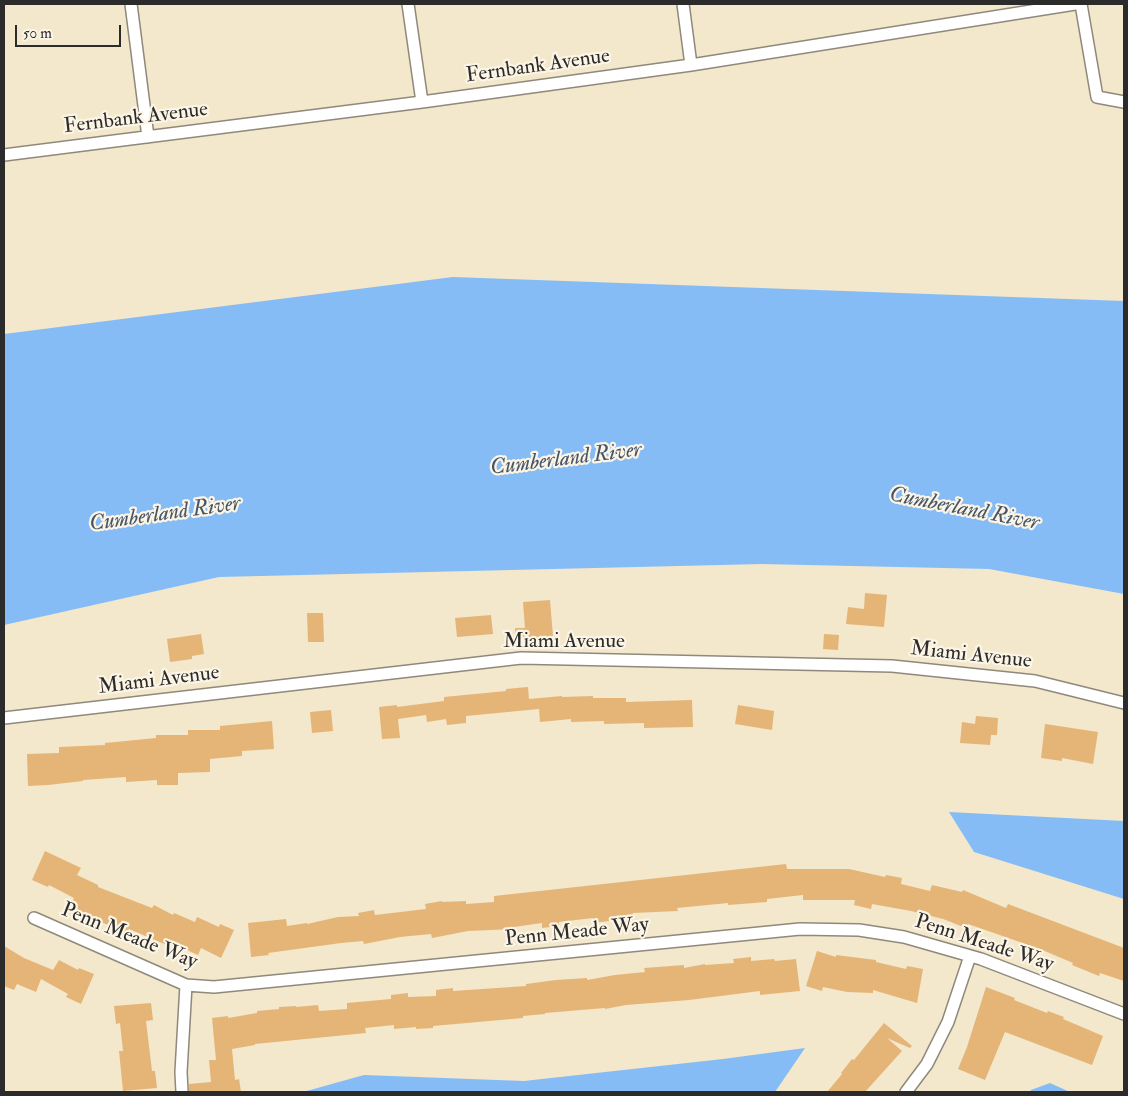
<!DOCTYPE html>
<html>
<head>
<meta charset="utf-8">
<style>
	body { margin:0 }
	#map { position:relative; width:1128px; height:1096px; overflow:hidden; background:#f3e7cc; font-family:"IM FELL Double Pica",serif }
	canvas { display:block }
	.frame { position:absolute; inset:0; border:5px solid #2b2b2b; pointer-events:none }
	.scale { position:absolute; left:15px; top:25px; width:106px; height:22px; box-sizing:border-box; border:2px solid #2b2b2b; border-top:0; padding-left:6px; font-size:15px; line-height:18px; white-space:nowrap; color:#2b2b2b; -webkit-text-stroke:4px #fcf5e5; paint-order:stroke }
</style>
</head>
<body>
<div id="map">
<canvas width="1128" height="1096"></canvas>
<div class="frame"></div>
<div class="scale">50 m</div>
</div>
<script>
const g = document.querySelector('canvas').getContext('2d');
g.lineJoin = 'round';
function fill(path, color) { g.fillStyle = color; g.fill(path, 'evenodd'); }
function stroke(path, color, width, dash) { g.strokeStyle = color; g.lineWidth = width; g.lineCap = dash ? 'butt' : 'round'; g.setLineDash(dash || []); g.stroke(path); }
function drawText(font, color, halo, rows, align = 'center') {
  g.font = font + ' "IM FELL Double Pica",serif'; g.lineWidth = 4.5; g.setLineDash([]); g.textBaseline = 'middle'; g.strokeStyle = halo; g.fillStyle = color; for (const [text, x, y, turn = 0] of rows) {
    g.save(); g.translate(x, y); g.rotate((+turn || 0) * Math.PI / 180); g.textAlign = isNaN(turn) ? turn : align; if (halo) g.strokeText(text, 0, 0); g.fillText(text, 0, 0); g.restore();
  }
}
fill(new Path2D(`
	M453 277 1124 301V594L989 569 762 564 219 577 4 625V334Z
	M949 812 1124 821V899L974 852Z
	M805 1048 775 1092H303L364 1075 524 1081 723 1059Z
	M1050 1083 1070 1092H1072H1030L1031 1090Z`), '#86bcf5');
fill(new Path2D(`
	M865 593 887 595 884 627 846 624 848 607 864 609Z
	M550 600 553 636 516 640 515 628H525L523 602Z
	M307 613H323L324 642H308Z
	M491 615 493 634 457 637 455 618Z
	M201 634 204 654 192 656V659L170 662 167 639Z
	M824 634 839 635 838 650 823 649Z
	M528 687 529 699 562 696V697L593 696V698H626V702L692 700 693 727 644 728V723L604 724V721L571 722V719L540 722 539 709 466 716V723L447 725 446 719 427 722 426 715 398 719 400 738 382 739 379 707 397 705V707L444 701V697L506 691V689Z
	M738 705 774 711 772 730 735 724Z
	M331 710 333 731 312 733 310 712Z
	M976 716 998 718 997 735H991L990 745 960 743 962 722 975 724Z
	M272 721 274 749 242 751V756L210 759V772L178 773V785H157V780L126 782V777L83 780V781L48 785 28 786 27 754 59 753V747L105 745V743L156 738V735H188V730H220V726Z
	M1045 724 1098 732 1093 764 1062 758V761L1041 758Z
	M45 851 81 868 77 875 98 885V887L152 908 154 905 173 915 174 913 195 922 197 917 219 927 220 924 234 930 221 958 201 948 198 955 178 946 176 949 129 929 128 933 69 909 74 898 49 885 48 887 32 880Z
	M786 864 787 869H849L885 877 886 875 902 878 901 884 930 891 932 885 962 892 963 890 1006 908 1008 904 1124 948V981L1100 973 1099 976 1072 965 1073 963 1040 949 968 924 966 928 943 919 911 911 872 904 871 909 854 905 855 900H803V895L767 899V902L728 905V903L677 908 678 911 633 913V916L609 918V921L593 923V918L559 922V926L542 928V923L514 927V929L468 931 432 938 431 934 400 937 364 944 363 941 341 943 268 953 269 955 251 957 248 923 286 919 287 926 307 923V924L338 917 359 916 358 913 374 910 375 915 426 909 425 904 442 901V902L466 901V904L494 902V896Z
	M4 946 24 958 53 970 59 960 78 970 79 968 94 974 81 1004 66 997 68 994 41 979 36 992 17 984 14 990 4 986Z
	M817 951 836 957V955L876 960V962L906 969 907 966 923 969 917 1003 873 990V993L847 992 823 987 822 991 806 986Z
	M751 957V961L774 959 775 961 796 959 800 991 760 995V991L689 1000 626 1005 605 1009V1008L545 1013V1014L523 1016V1018L433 1026V1028L416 1029V1027L394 1029V1025L365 1028 366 1033 255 1044V1045L232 1049 235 1080 239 1079 241 1092H189V1084L211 1082 209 1060H216L212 1018 228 1016V1018L257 1013V1011L279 1009V1007L296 1006V1007L318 1005 319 1011 347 1009V1003L391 999V995L408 993V997L436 996V990L453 988V991L526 986V984L556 980 587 978V980L615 975 645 972 644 968 684 965V968L705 964V965L734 963 733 959Z
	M986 987 1015 998 1014 1000 1047 1013 1048 1011 1064 1017 1063 1019 1103 1036 1092 1065 1005 1032 985 1080 958 1069 967 1047Z
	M151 1003 153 1020 146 1021 152 1071H155L157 1088 123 1091 119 1051H123L120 1023 116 1024 114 1006Z
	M884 1023 912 1046 910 1048 887 1038 902 1051 865 1092H827L842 1074 841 1073 852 1059 854 1060Z`), '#e5b577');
const street = new Path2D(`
	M131 4 148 137
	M408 4 422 102
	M683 4 691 65
	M1081 4 1097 97 1124 102
	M4 155 422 102 691 65 1075 4
	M4 718 521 658 892 666 1035 681 1124 703
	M34 918 186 985 214 987 800 929 859 930 904 937 981 959 1124 1014
	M182 1092 181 1072 186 985
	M906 1092 927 1064 948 1022 970 956`);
stroke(street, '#8f897c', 14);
stroke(street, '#fff', 11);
drawText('21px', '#2b2b2b', '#fcf5e5', [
	["Fernbank Avenue",538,67,-8],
	["Fernbank Avenue",136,119,-7],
	["Miami Avenue",564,642],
	["Miami Avenue",971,656,6],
	["Miami Avenue",159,681,-7],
	["Penn Meade Way",577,933,-6],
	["Penn Meade Way",129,937,22],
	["Penn Meade Way",984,944,18]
]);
drawText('italic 22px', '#465668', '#fcf5e5', [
	["Cumberland River",566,460,-7],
	["Cumberland River",964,510,11],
	["Cumberland River",165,515,-8]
]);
</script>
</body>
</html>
